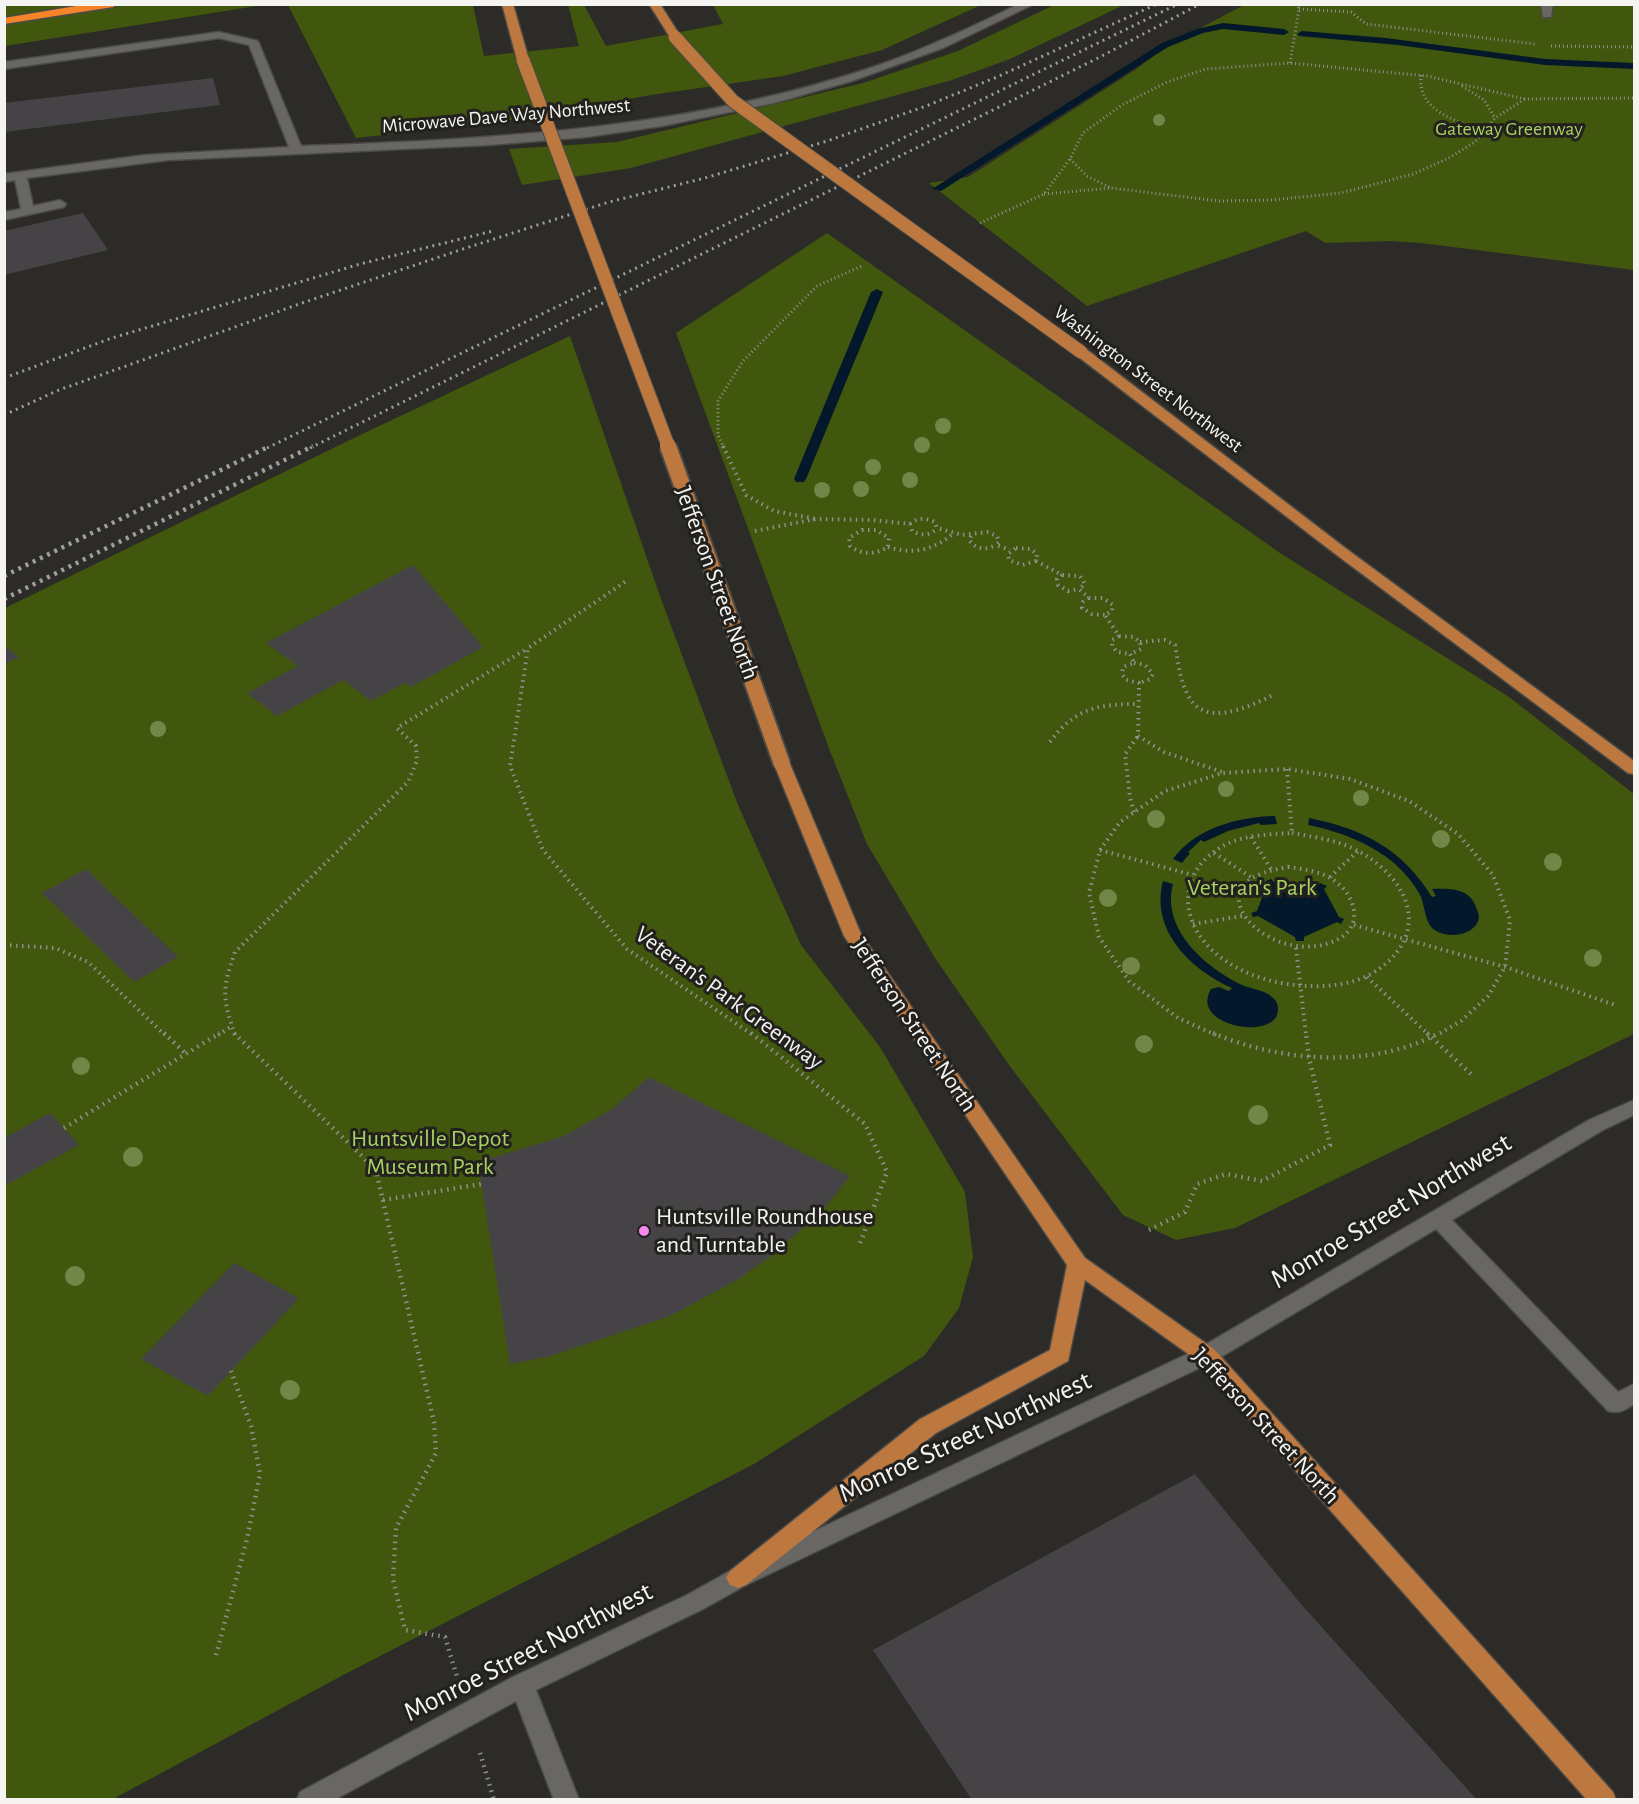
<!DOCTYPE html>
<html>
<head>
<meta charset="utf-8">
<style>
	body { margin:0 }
	#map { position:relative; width:1639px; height:1804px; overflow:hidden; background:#2c2b27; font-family:"Alegreya Sans",sans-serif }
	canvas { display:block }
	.frame { position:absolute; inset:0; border:6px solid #f5f4f1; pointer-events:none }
</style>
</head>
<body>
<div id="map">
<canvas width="1639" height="1804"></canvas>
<div class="frame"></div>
</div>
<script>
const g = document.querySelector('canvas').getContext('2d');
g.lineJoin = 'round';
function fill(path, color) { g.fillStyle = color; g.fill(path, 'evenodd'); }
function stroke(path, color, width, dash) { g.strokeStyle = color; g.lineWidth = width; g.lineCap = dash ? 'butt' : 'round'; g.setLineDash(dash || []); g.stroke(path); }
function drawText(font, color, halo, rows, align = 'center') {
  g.font = font + ' "Alegreya Sans",sans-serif'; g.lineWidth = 6; g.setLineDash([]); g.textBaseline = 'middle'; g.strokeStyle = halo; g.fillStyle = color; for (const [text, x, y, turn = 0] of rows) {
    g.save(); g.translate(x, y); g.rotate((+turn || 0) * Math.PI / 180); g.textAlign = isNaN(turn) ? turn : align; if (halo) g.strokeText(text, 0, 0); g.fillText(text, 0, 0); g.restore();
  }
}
fill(new Path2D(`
	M5 4 263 5 5 46Z
	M288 5H473L484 56 579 46 568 5H584L606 46 723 24 713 5H981L882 50 783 76 651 95 500 122 356 138Z
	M1054 5H1124L1010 59 952 80 631 168 522 185 509 149 617 142 863 83 958 51Z
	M1244 5H1634V270L1421 243 1391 241 1325 243 1306 231 1087 306 929 183 968 177 1135 70 1168 45Z
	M827 233 1280 553 1509 697 1634 794V1034L1235 1228 1176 1240 1123 1215 1009 1065 935 958 867 844 830 751 676 333Z
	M570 336 661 599 738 805 801 945 880 1047 965 1192 973 1257 959 1308 924 1356 754 1464 347 1673 113 1799 5 1800V608L358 436Z`), '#41570d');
fill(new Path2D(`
	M1275 816 1277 824 1261 825 1259 823 1228 831 1204 842 1201 840 1188 852 1190 853 1182 863 1173 859C1196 828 1237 817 1275 816Z
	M1309 818C1364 829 1402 849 1432 897L1436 896 1432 889C1451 888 1471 888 1477 910 1479 914 1480 919 1477 923 1469 938 1443 938 1432 928 1424 920 1425 903 1419 893 1396 853 1352 834 1308 825Z
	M1271 879 1274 882 1318 885 1320 883 1327 886 1324 889 1339 917 1344 919 1341 924 1337 922 1304 937V941H1296L1295 937 1258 916 1253 917 1251 913 1257 911 1267 884 1266 881Z
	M1163 881 1173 884C1161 929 1205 967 1242 985 1251 989 1265 990 1272 997 1276 1000 1278 1004 1278 1009 1279 1042 1188 1027 1211 989L1219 987 1229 991 1232 988C1190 969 1150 930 1163 881Z`), '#03182a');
fill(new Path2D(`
	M1223 23 1284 29 1289 32 1284 35 1223 29 1203 33 1168 47 941 191 932 189 1162 43 1197 29Z
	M1302 31 1386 38 1545 59 1634 63V69L1545 65 1398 45 1299 36 1297 34Z
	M877 289 883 292 806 479 804 482H796L794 479 871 292Z`), '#03182a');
fill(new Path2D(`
	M213 78 220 105 4 132V103Z
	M83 213 108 250 4 275V231Z
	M413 565 483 647 411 687 405 683 371 701 343 680 277 716 247 693 298 666 266 643Z
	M4 645 19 657 4 664Z
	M86 869 178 957 134 982 42 893Z
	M649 1077 850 1176 824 1209 774 1254 737 1280 670 1316 547 1357 510 1364 478 1162 564 1136 612 1109Z
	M50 1113 79 1145 4 1186V1138Z
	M234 1263 299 1298 208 1396 141 1359Z
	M1195 1474 1301 1604 1477 1800H973L970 1797 873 1650Z`), '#464347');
const minor = new Path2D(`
	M1019 4H1034L943 48 852 81 774 103 662 126 587 137 489 145 169 160 27 178 33 206 60 200 66 204 64 207 4 220V212L21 209 15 180 4 182V174L145 155 289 147 249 45 219 38 4 69V62L219 32 258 41 301 146C498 139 694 129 882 64 929 47 974 26 1019 4Z
	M1541 4H1553L1551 17H1543Z
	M1634 1100V1115L1603 1130 1452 1220 1618 1392 1634 1384V1404C1625 1410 1619 1414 1608 1411L1436 1229 1214 1361 746 1585 703 1609 536 1690 579 1800H554L516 1701 334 1800H297L300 1792 513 1677 687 1595 730 1571 1198 1349 1589 1120Z`);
const major = new Path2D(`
	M502 4H513L529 60 527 62H519L517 60Z
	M649 4H660L681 37 679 39H671Z
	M1081 348 1086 349 1344 547 1634 761V774L1628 773 1334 553 1076 355 1074 352Z
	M782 758 788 760 790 764 861 934 1085 1258 1214 1349 1613 1792 1616 1800H1587L1198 1361 1085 1280 1068 1361 936 1433 746 1585 738 1588 730 1585 726 1578 730 1571 920 1419 1050 1350 1067 1265 844 936 774 764 776 760Z`);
const highway = new Path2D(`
	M88 4H118L113 7 4 24V18Z`);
stroke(minor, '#4b4a46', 3);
stroke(major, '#4b4a46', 3);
stroke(highway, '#4b4a46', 3);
stroke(new Path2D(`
	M1299 9 1351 12 1366 24 1535 44
	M1551 46 1634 47
	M1290 63 1299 9 1297 4
	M1421 75C1417 111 1456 121 1484 131
	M1462 86 1484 100 1495 118
	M1070 159 1087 176 1111 188
	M1044 194 1111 188 1219 201 1272 200 1341 193 1413 174 1449 158 1475 142 1495 118 1525 99
	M980 223 1044 194 1070 159 1083 133 1122 105 1167 82 1206 69 1290 63 1427 76 1525 99 1634 98
	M724 448 718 435V401L743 361 817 286 862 266`), '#91908c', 3, [1, 3]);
stroke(new Path2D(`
	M723 446 746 495 774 511 816 519
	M910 524C918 517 926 518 935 522L937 528 962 535 987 532 997 536 999 542 996 545 1010 550
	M862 530H876L889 538 888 547C875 555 862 555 850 546L849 538Z
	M755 531 816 519 872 520 910 524 912 531C921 536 930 536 937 528
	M971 536 969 540C976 550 986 550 996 545
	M888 547C913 555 934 550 954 533
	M1016 548 1031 549 1037 554 1036 561 1022 565 1009 560 1008 554Z
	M1036 561 1062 575 1080 576 1085 584 1079 589 1089 598H1103L1113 605 1112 611 1105 615 1119 636 1134 637 1140 642 1141 649 1130 654 1134 663 1123 667 1122 674 1126 680 1139 683 1138 736 1164 752 1222 772
	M1062 575 1057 579 1058 585 1068 591 1079 589
	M625 582 528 648 510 766 543 850 627 949 753 1035
	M1089 598 1083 602 1082 608 1092 614 1105 615
	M1119 636 1112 640V646L1117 652 1130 654
	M1140 642 1165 640 1175 645C1178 660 1179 677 1186 691 1202 730 1246 708 1273 695
	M1134 663 1145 665 1153 674 1150 679 1139 683
	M1050 742C1075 708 1098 704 1139 704
	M1287 769 1292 833
	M1134 812 1130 798 1125 754 1138 736
	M1292 833C1314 837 1338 840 1358 851 1413 881 1432 938 1371 974 1353 984 1330 987 1309 986 1279 985 1248 977 1223 959 1176 926 1175 868 1229 843 1248 835 1271 834 1292 833Z
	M1251 837 1271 869
	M1100 850 1193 875
	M1214 853 1251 877
	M1288 867C1303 869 1319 871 1332 879 1358 896 1365 930 1332 942 1273 965 1202 896 1261 874 1270 870 1279 869 1288 867Z
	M1330 877 1358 851
	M1193 924 1242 916
	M1354 925 1505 967 1615 1005
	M4 945 55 948 88 962 165 1035
	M1296 948 1306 1035
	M1367 977 1429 1035
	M218 1035 232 1026
	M235 1035C222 997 222 989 235 952L408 782 417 761 416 746 397 728 528 648
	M1216 1035 1178 1018 1129 981 1099 937 1089 893 1100 850 1120 822 1165 791 1223 773 1287 769 1350 779 1409 801 1458 834 1493 875 1510 920 1505 967 1488 996 1461 1021 1437 1035`), '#91908c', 4, [1.5, 4.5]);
stroke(new Path2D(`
	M164 1033 187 1055
	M234 1033 364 1158 377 1175 434 1422 436 1453 396 1528 393 1579 405 1630 445 1637 457 1677
	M751 1033 865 1124 887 1172 859 1246
	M1213 1033C1279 1062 1374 1069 1439 1033
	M1427 1033 1472 1075
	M64 1128 220 1033
	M383 1200 482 1184
	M1149 1230 1185 1212 1197 1184 1226 1174 1262 1181 1330 1145 1309 1058 1306 1033
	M216 1655 247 1539 260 1474 251 1426 231 1371
	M480 1753 494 1800`), '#91908c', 4.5, [1.5, 5]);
fill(minor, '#686763');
fill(major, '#bd7840');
fill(highway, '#f58429');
stroke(new Path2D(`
	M4 378 112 338 360 264 493 231
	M4 415 59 390 302 303 460 250 609 202 705 178 827 141 926 106 997 77 1157 4
	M267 448 1178 4
	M310 448 1098 58 1200 4`), '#9f9e9a', 3, [2, 4.5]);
stroke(new Path2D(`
	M4 576 270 446
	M4 599 313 446`), '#9f9e9a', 4.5, [3, 5]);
const majorBridgeFar1 = new Path2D(`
	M675 37 733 101 1081 352
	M523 60 669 448`);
const majorBridge = new Path2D(`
	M668 446 782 764`);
stroke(majorBridgeFar1, '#4b4a46', 15, []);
stroke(majorBridge, '#4b4a46', 20, []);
stroke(majorBridgeFar1, '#bd7840', 13);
stroke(majorBridge, '#bd7840', 16);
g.fillStyle = '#718647';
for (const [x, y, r] of [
	[1159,120,6],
	[943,426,8],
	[922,445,8],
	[873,467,8],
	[910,480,8],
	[861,489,8],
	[822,490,8],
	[158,729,8],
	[1226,789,8],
	[1361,798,8],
	[1156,819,9],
	[1441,839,9],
	[1553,862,9],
	[1108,898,9],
	[1593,958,9],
	[1131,966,9],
	[1144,1044,9],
	[81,1066,9],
	[1258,1115,10],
	[133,1157,10],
	[75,1276,10],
	[290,1390,10]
]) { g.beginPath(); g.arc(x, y, r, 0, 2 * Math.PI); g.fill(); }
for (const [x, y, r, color] of [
	[644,1231,6,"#f589ef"]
]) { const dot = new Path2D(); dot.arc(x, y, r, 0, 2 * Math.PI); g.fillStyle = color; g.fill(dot); stroke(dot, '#22211e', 2); }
drawText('20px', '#f5f4f1', '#22211e', [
	["Microwave Dave Way Northwest",506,116,-5],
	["Washington Street Northwest",1148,379,37]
]);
drawText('20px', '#a9d162', '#22211e', [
	["Gateway Greenway",1509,129]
]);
drawText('24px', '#f5f4f1', '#22211e', [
	["Jefferson Street North",717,583,70],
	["Veteran's Park Greenway",729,998,36],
	["Jefferson Street North",914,1025,56],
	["Jefferson Street North",1266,1426,47]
]);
drawText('24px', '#a9d162', '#22211e', [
	["Veteran's Park",1252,888],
	["Huntsville Depot",430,1139],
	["Museum Park",430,1167]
]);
drawText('24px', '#f5f4f1', '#22211e', [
	["Huntsville Roundhouse",656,1217],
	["and Turntable",656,1245]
], 'left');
drawText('28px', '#f5f4f1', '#22211e', [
	["Monroe Street Northwest",1391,1211,-31],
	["Monroe Street Northwest",965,1437,-25],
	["Monroe Street Northwest",528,1652,-27]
]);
</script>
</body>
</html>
